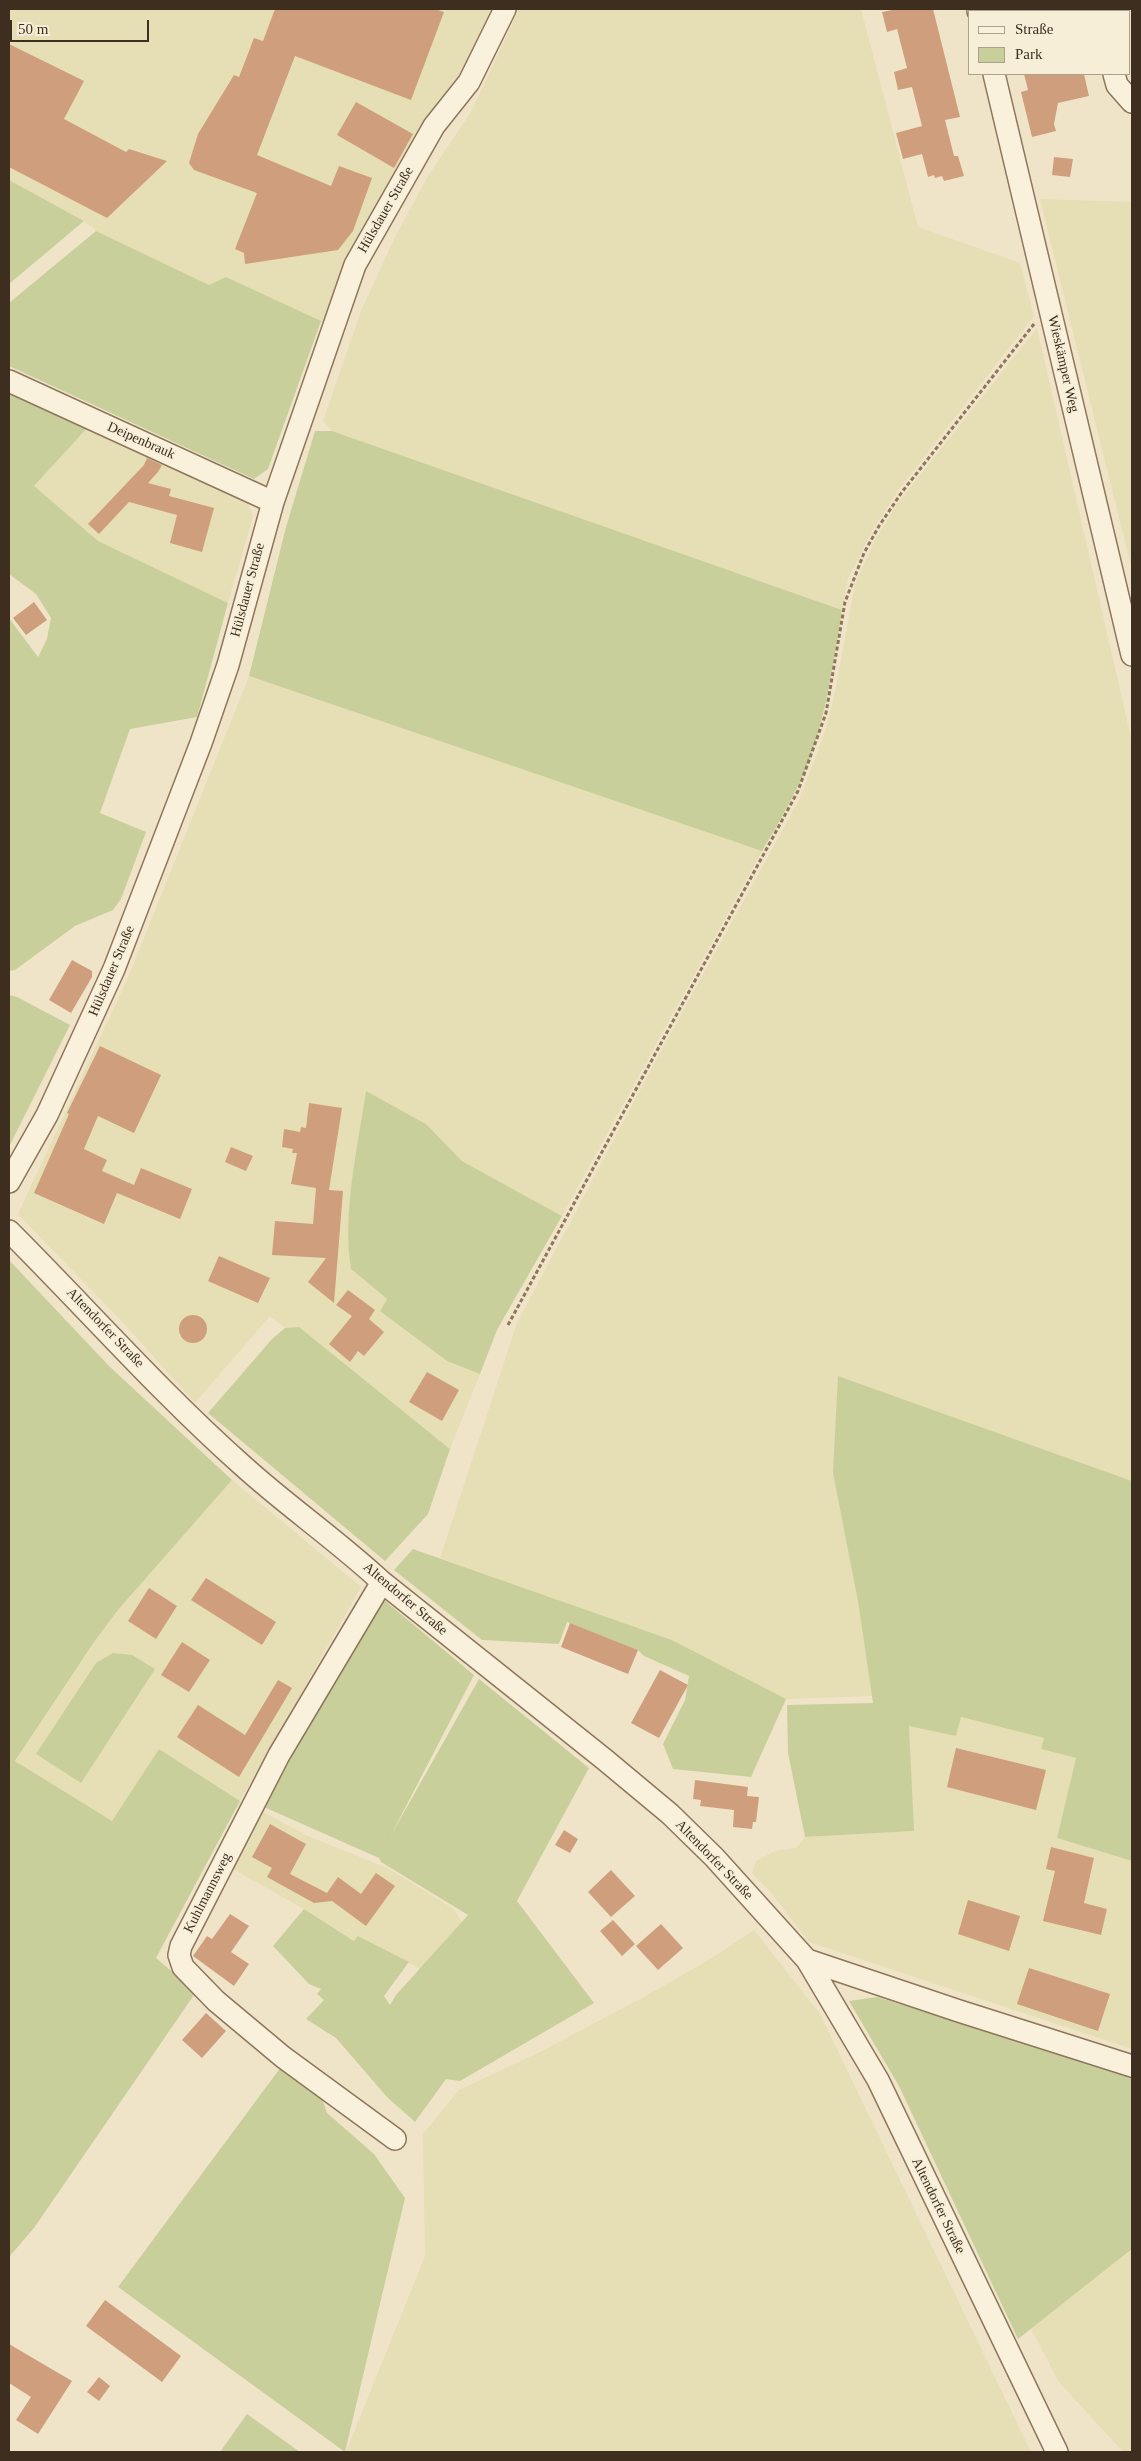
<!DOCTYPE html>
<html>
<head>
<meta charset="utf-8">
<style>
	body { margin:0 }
	#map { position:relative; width:1141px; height:2461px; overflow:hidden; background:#f0e4c8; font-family:Georgia,serif }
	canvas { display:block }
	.frame { position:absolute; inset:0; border:10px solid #3d2e20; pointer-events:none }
	.legend { position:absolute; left:968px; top:10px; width:162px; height:65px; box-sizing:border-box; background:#f7eed8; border:1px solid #ada18e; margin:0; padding:6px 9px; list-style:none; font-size:15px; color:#3d2e20 }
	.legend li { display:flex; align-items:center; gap:10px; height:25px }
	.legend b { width:25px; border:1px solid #ada18e }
	.scale { position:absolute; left:10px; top:20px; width:139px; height:22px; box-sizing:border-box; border:2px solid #3d2e20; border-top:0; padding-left:6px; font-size:15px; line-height:18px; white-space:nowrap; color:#3d2e20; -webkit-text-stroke:4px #f7eed8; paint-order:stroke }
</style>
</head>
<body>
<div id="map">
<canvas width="1141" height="2461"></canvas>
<div class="frame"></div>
<ul class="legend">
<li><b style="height:6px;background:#faf1dc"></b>Straße</li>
<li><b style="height:14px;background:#c9cf9b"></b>Park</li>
</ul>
<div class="scale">50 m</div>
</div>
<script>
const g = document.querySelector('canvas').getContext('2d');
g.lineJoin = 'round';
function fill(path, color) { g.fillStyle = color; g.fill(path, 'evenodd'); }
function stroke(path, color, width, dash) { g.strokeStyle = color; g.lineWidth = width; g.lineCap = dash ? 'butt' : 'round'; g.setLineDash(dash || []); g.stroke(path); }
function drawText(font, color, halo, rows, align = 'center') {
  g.font = font + ' Georgia,serif'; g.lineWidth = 4; g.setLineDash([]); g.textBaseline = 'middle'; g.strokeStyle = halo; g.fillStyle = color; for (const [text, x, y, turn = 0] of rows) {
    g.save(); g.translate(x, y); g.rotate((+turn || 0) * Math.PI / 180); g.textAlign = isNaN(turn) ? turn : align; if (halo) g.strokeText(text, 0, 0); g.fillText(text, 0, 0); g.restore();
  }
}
fill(new Path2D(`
	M9 9H505L332 327 226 277 209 285 96 231 84 221 9 180Z
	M519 9H861L918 227 1020 263 1034 316 900 488 873 529 848 579 842 610 332 431 323 421 361 311 395 237 428 176 471 112Z
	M1040 199 1132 202V570Z
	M1037 328 1132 742V1481L838 1376 858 1601 872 1696 786 1699 672 1640 440 1558 517 1323 649 1073 800 798 825 732 835 692 855 584 873 544 897 504Z
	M88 427 248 502 253 517 228 603 98 541 33 486Z
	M249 676 762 851 562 1216 462 1161 426 1124 366 1091 350 1206 349 1256 351 1269 387 1299 380 1310 447 1361 480 1374 450 1449 299 1327 285 1328 270 1316 195 1403 128 1328 18 1214 130 973Z
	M232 1480 361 1587 240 1801 159 1749 112 1822 15 1761 94 1642 118 1610Z
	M961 1717 1044 1738 1041 1749 1076 1758 1057 1838 1132 1861V2049L809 1942 773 1895 752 1873 756 1861 775 1851 796 1848 805 1837 913 1831 909 1725 956 1736Z
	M263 1812 308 1836 387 1868 454 1909 462 1922 420 1969 358 1936 355 1941 304 1909 231 1868Z
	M754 1930 820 2014 1031 2452H346L425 2256 423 2134 459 2090 540 2052 642 1998 712 1958Z
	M1132 2249V2452H1123L1059 2382 1031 2329Z`), '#e6deb5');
fill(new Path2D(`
	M9 180 84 221 9 284Z
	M96 231 209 285 226 277 321 321 268 469 254 479 9 366V303Z
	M9 393 88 427 34 486 98 541 228 603 197 717 130 729 100 813 146 832 121 899 113 910 75 926 15 970 9 971V618L38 657 47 639 51 618 36 594 9 574Z
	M315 431H332L842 610C832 669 825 730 799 784 788 807 775 829 762 851L249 676 286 527Z
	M9 995 17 997 70 1025 9 1147Z
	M366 1091 426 1124 462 1161 562 1216 497 1330 480 1374 447 1361 380 1311 387 1299 351 1269C342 1213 358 1146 366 1091Z
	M9 1260 109 1366 232 1480 118 1610 94 1642 15 1761 112 1821 159 1749 240 1801 156 1958 196 1992 34 2228 9 2257Z
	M299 1327 450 1449 428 1514 385 1561 208 1413 272 1339 285 1328Z
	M838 1376 1132 1481V1861L1057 1838 1076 1758 1041 1749 1044 1738 961 1717 956 1736 909 1726 914 1831 805 1837 788 1753 787 1705 873 1703 858 1601 833 1473Z
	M413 1549 672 1640 786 1699 751 1777 673 1769 663 1744 685 1700 689 1676 644 1656 638 1650 567 1622 559 1644 482 1640 394 1570Z
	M384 1600 474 1675 390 1837 479 1679 589 1768 517 1901 594 2003 460 2081 446 2079 415 2122 387 2097 336 2038 306 2019 324 2000 317 1994 321 1989 309 1984 273 1946 304 1909 354 1941 358 1936 409 1962 384 1996 390 2005 396 1995 468 1915 381 1862 379 1858 264 1807 328 1692Z
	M113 1653 132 1655 155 1669 81 1783 36 1754 96 1663Z
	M877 1997 1132 2076V2249L1018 2339 899 2086 849 2001Z
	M281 2067 321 2096 327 2113 374 2154 405 2198 345 2452 118 2287Z
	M247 2414 300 2452H220Z`), '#c9cf9b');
fill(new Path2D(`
	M275 9H435L444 12 411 100 295 56 257 155 331 186 339 166 372 178 353 231 338 250 245 264 244 253 235 249 257 193 194 170 189 163 198 134 234 75 239 77 254 38 263 41Z
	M897 9H933L960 117 945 120 954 156H958L964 176 944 181 942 176 935 178 934 175 928 177 922 154 903 159 896 133 922 126 912 87 898 90 894 72 907 68 897 29 887 32 882 12Z
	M9 44 84 81 64 119 126 152 129 149 167 161 107 218 9 167Z
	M1024 74H1084L1089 96 1058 103 1054 124 1056 131 1032 137 1021 92 1028 90Z
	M356 102 413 134 394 168 337 135Z
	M1054 157 1073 159 1070 177 1052 175Z
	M147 458 162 465 158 472 148 483 171 489 169 496 214 508 202 552 170 543 177 515 129 502 99 534 88 524 144 465Z
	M34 602 47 620 26 635 13 618Z
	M72 960 92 971V977L71 1013 49 1000Z
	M100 1046 161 1075 134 1133 98 1116 84 1149 107 1160 102 1171 134 1185 141 1168 192 1189 180 1219 117 1193 104 1224 34 1193 69 1114 67 1113Z
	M309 1103 342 1108 329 1190 343 1191 334 1303 308 1282 326 1258 272 1255 275 1221 313 1224 316 1188 291 1184 297 1153H292L293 1149 282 1147 284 1129 300 1132 301 1127 306 1128Z
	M231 1147 253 1156 246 1171 225 1162Z
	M219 1256 270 1278 258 1303 208 1281Z
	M348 1290 375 1310 369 1319 384 1332 364 1356 358 1351 350 1362 329 1344 352 1316 336 1305Z
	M179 1329a14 14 0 1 1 28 0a14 14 0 1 1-28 0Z
	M427 1372 459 1390 442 1421 409 1402Z
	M206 1578 276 1622 262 1645 191 1600Z
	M149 1588 177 1606 156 1639 128 1621Z
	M570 1623 638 1650 628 1674 561 1647Z
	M182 1642 210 1660 189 1692 161 1675Z
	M660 1670 688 1685 659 1738 631 1723Z
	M278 1680 292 1688 239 1777 177 1737 198 1705 245 1735Z
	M956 1748 1046 1770 1036 1810 947 1787Z
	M695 1780 748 1787 747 1796 759 1797 756 1822H753L752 1829 733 1827 734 1810 700 1806 701 1800 693 1799Z
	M270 1824 306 1844 290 1874 327 1893 338 1877 361 1894 376 1873 395 1886 366 1926 332 1901 314 1903 267 1877 272 1868 252 1857Z
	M564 1830 578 1839 570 1853 555 1845Z
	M1051 1847 1094 1858 1084 1903 1107 1909 1101 1935 1043 1921 1055 1871 1046 1869Z
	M611 1870 635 1896 611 1917 588 1892Z
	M968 1900 1020 1916 1009 1951 958 1934Z
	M230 1914 249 1926 231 1952 249 1964 234 1986 193 1956 207 1936 212 1939Z
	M613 1920 635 1944 622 1956 600 1931Z
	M661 1924 683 1948 658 1970 636 1946Z
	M1029 1968 1110 1994 1098 2031 1017 2004Z
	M206 2013 226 2031 202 2058 182 2040Z
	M105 2300 181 2356 162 2382 86 2326Z
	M9 2344 72 2381 38 2434 16 2420 31 2397 9 2383Z
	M99 2377 110 2386 99 2401 87 2392Z`), '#cf9f7d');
const minor = new Path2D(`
	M978 9V11
	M1115 11 1116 9
	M994 74 1132 655
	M1114 74 1117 85 1132 102
	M9 381 273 502
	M9 1182 47 1115 114 969 201 743 228 665 273 502 355 265 434 126 469 82 505 9
	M9 1231C87 1309 160 1392 242 1465 287 1506 337 1540 382 1582L604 1759 670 1814 714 1857 807 1960 878 2080 1057 2452
	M382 1582 279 1755 181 1946 179 1955 183 1967 216 2001 283 2057 395 2139
	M807 1960 959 2011 1132 2066`);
stroke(minor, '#8d765c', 24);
stroke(new Path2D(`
	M508 1325 798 791 826 713 845 602 864 553 879 526 902 492 1034 324`), '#8d765c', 3, [4, 2.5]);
stroke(minor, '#faf1dc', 21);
drawText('14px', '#3d2e20', '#f7eed8', [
	["Hülsdauer Straße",386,210,-60],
	["Wieskämper Weg",1063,364,77],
	["Deipenbrauk",141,441,24],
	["Hülsdauer Straße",248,590,-75],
	["Hülsdauer Straße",112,971,-67],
	["Altendorfer Straße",105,1328,46],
	["Altendorfer Straße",405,1599,40],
	["Altendorfer Straße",714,1860,46],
	["Kuhlmannsweg",208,1893,-63],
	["Altendorfer Straße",938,2206,64]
]);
</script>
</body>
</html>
